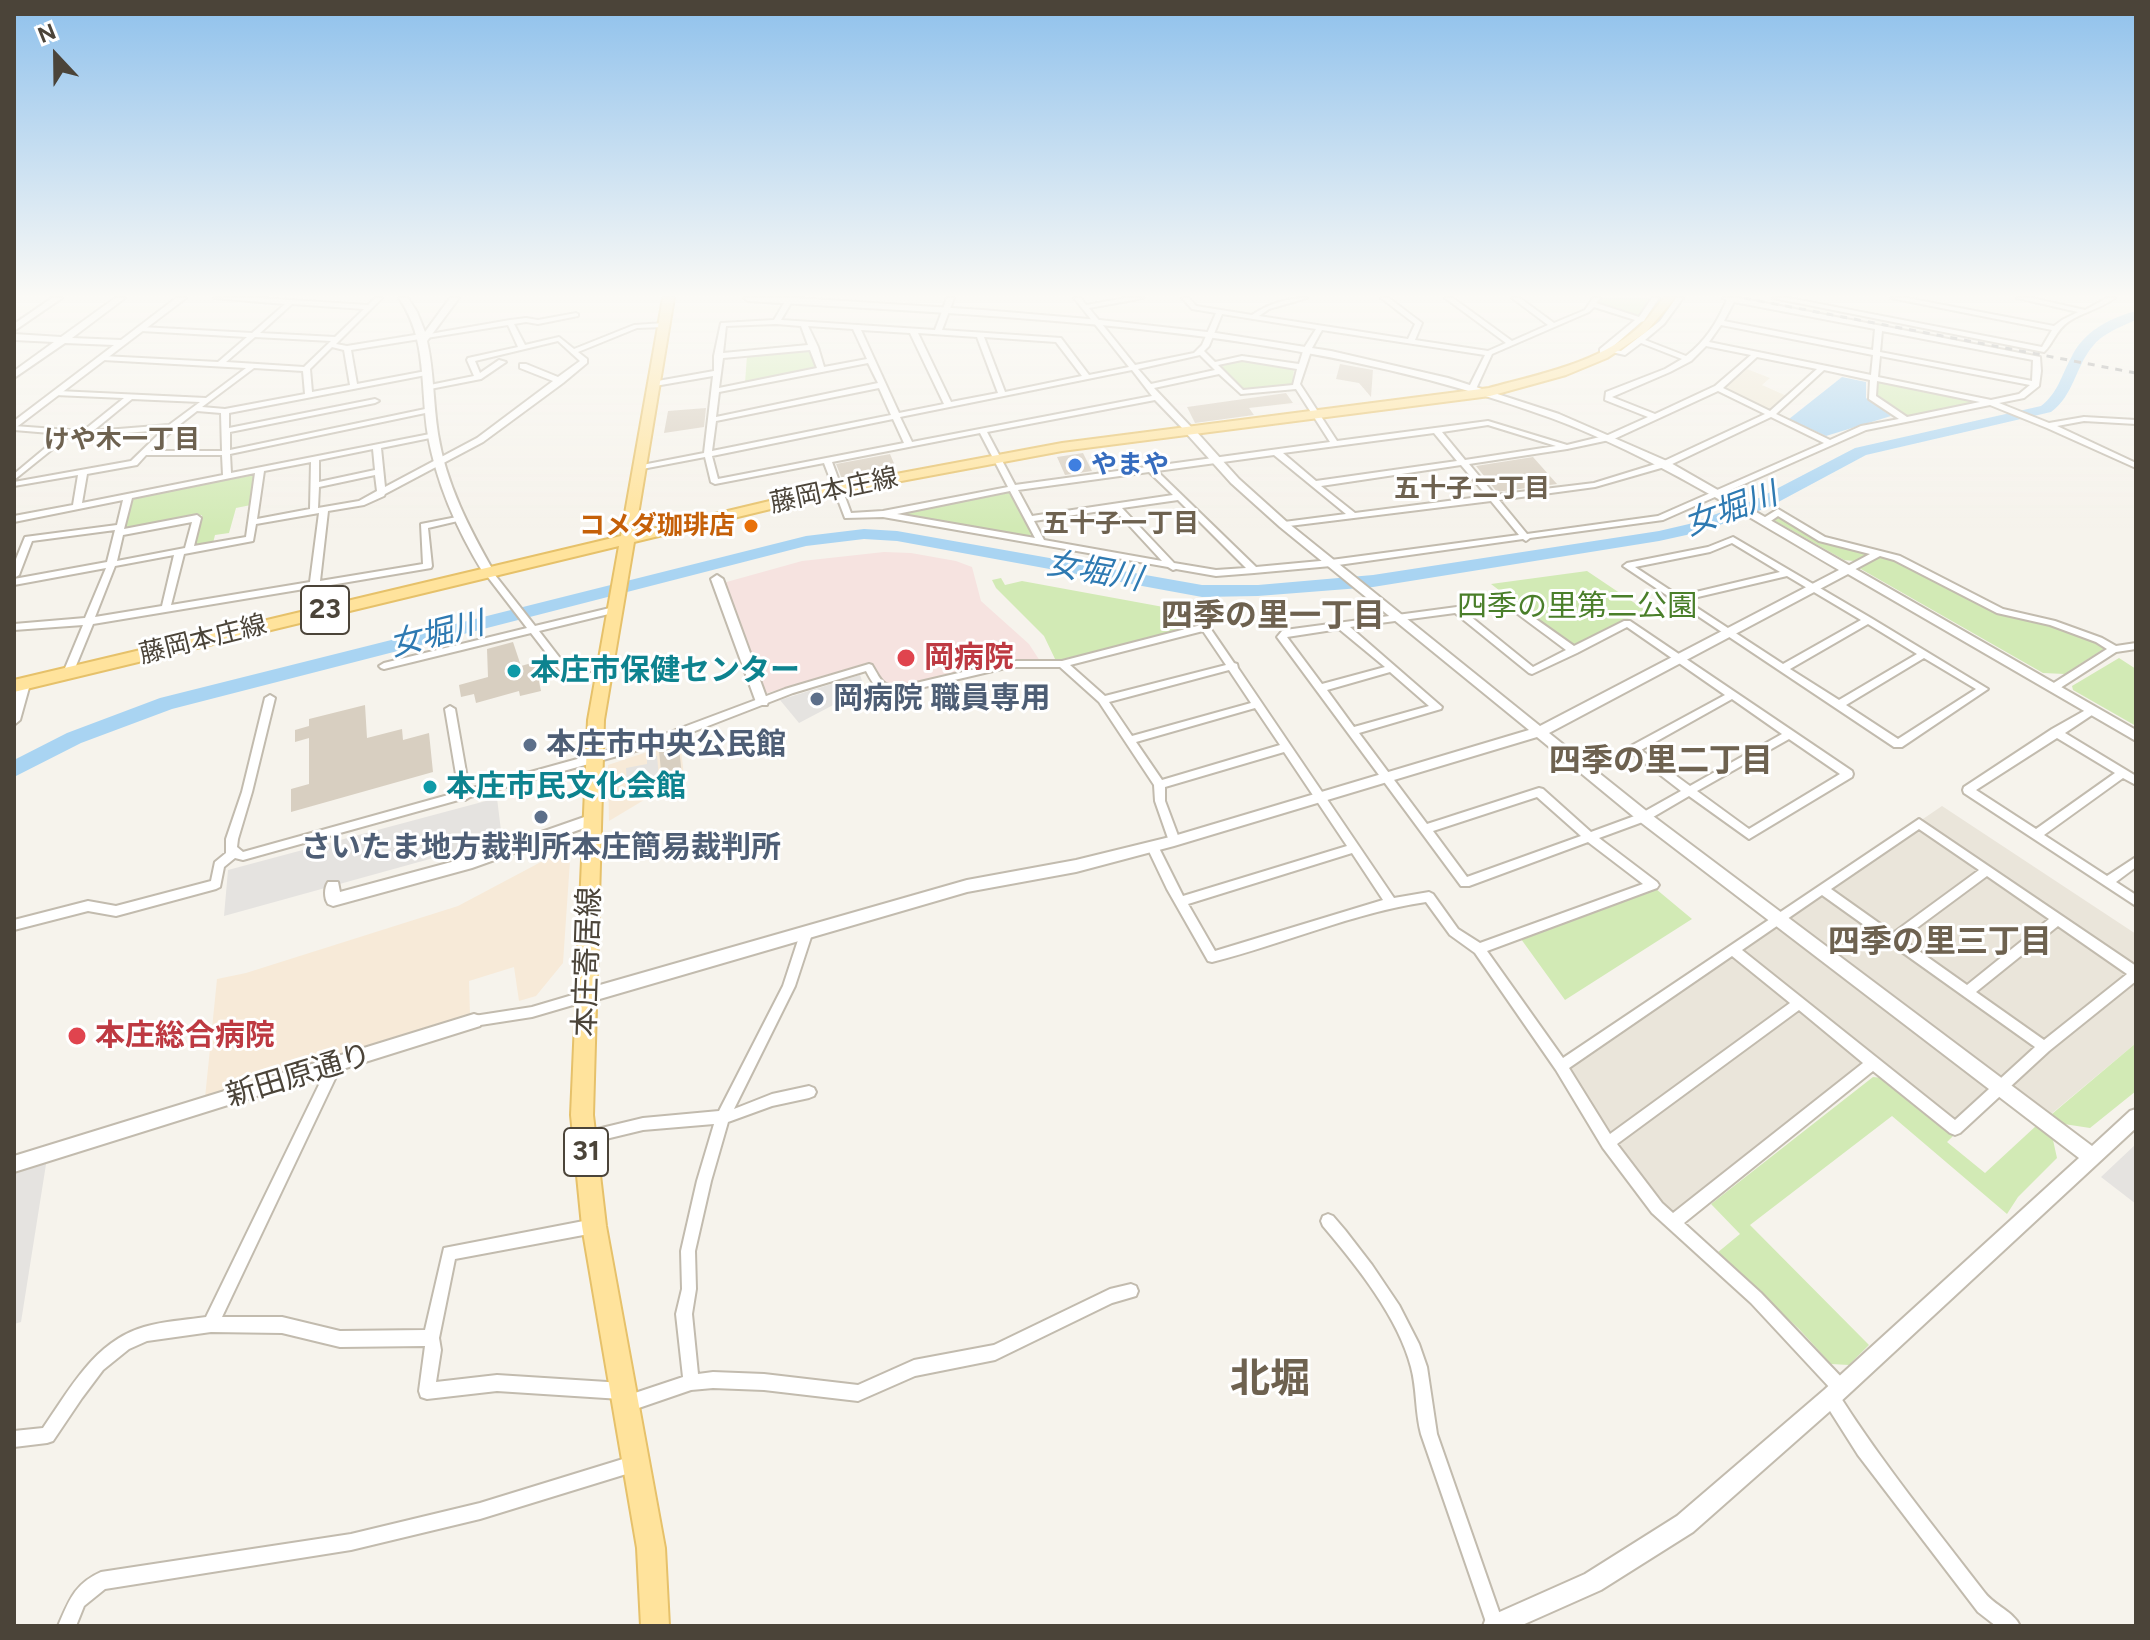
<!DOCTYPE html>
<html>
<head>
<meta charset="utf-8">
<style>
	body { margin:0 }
	#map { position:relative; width:2150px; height:1640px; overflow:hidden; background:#f6f3ec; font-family:Figtree,sans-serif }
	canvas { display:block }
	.frame { position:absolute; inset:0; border:16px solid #4b4439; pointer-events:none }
	.north { position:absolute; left:16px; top:16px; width:80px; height:80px; -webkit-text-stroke:6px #fff; paint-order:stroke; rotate:338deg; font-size:22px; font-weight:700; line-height:32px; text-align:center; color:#4b4439 }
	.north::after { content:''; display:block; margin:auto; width:28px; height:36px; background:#4b4439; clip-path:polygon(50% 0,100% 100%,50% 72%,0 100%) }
</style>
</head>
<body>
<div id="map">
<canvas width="2150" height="1640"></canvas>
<div class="frame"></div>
<div class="north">N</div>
</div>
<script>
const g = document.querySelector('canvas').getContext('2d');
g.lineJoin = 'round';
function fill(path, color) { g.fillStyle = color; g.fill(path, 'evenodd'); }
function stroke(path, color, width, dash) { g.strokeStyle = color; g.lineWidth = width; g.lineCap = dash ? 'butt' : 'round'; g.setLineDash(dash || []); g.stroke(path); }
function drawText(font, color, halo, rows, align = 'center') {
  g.font = font + ' Figtree,"Noto Sans JP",sans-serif'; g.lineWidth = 6; g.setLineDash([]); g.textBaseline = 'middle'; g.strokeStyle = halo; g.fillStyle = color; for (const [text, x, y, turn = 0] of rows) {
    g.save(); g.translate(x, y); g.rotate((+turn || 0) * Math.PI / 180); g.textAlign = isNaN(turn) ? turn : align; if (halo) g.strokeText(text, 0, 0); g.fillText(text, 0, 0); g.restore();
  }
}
fill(new Path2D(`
	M1942 806 2136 934V1043L2044 1120 2000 1086 1955 1129 1873 1063 1672 1223 1561 1066Z`), '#eae5da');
fill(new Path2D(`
	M680 741 684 776 609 821 608 765Z
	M571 846 563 963 536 996 519 1001 514 967 469 981 470 1015 205 1098 217 979 246 973 458 906Z`), '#f7ead8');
fill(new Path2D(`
	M1747 369 1770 378 1762 385 1787 396 1768 410 1724 387Z`), '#efe8d6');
fill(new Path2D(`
	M884 552 911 553 956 561 972 567 981 601 1029 644 1040 661 1013 660 898 686H887L882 682 870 662 764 694 723 583 802 561Z`), '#f6e3e0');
fill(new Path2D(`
	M1602 298H1655L1637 317 1598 304Z
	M810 350 817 368 745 383 747 355Z
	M1242 360 1294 368 1293 384 1242 390 1220 367Z
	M1881 381 1973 400 1974 402 1906 416 1875 397 1877 382Z
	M253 475 256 476 251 505 236 508 229 533 215 535 213 543 192 546 202 515 124 528 131 501 136 498Z
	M1004 491 1009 492 1032 532 1030 536 907 515 906 512Z
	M1778 515 1824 542 1862 550 1868 554 1854 561 1844 560 1772 519Z
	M1882 556 1895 559C1929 577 1963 600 2000 613 2034 626 2075 626 2105 648L2065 674 2043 673 1859 568Z
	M1587 571 1645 610 1577 645 1567 642 1491 584Z
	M1001 578 1005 585 1022 581 1196 613 1204 624 1056 661 1044 636 996 588 992 580Z
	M2119 658 2136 669V726L2073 690 2072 686Z
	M1656 889 1692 919 1565 1000 1521 939Z
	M2136 1043V1091L2090 1128 2064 1124 2052 1114Z
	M1873 1077 1882 1078 1953 1136 1947 1142 1985 1173 2037 1125 2053 1140 2057 1158 2018 1197 2007 1214 1892 1116 1750 1225 1869 1345 1849 1365 1831 1364 1799 1329 1717 1253 1740 1234 1711 1204Z`), '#d2eab5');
fill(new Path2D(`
	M860 675 868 698 837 703 799 723 780 700Z
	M657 756 660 789 650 792 649 784 627 789 626 768 647 764V757Z
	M497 798 502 839 224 916 228 870Z
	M2136 1144V1204L2101 1177Z
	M47 1158 21 1322 14 1324V1168Z`), '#e5e3e0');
fill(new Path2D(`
	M1842 377 1866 382V398L1891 416 1826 436 1789 419Z`), '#a9d4f2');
fill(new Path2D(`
	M2136 311V320C2120 327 2103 333 2092 347 2075 368 2074 395 2051 412L1866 455 1769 507 1700 532 1659 541 1373 587 1258 596 1202 597 897 541 864 539 806 546 172 709 81 743 14 777V760L67 733 160 698 806 536 864 529 897 531 1202 585H1258L1373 575 1659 531 1689 524 1757 499 1855 448 2041 406C2058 393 2061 376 2071 358 2083 332 2109 318 2136 311Z`), '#a9d4f2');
fill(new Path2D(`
	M1340 364 1373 370 1371 397 1359 383 1336 379Z
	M1286 393 1293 403 1249 408 1254 415 1195 423 1187 407Z
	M706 408 704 427 664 433 668 411Z
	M1083 453 1092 471 1065 475 1057 457Z
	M890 454 896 468 842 479 836 464Z
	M1533 457 1557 484 1497 492 1476 466Z
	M513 642 521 666 535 662 541 691 520 696 519 691 476 703 474 694 461 697 459 685 488 677 487 649Z
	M365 705 367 738 402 729 403 740 429 733 433 772 291 812V789L309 784V738L295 742V730L309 726V719Z
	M679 747 682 776 662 780 659 751Z`), '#d8cfc1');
const minor = new Path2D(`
	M214 298H260L368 305 375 298H382L336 344 347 346 421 334 424 335 510 320 526 318 538 320 576 313 578 314V316L538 324 526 322 514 324 525 345 559 337 574 349 634 325 664 323 667 325 664 327 637 328 578 352 587 359V363L563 383 483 442 385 494 384 496 364 505 328 511 320 581 423 564 421 524 462 516V520L428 528 432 566 431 568 319 587 316 614 311 617 306 614 310 588 93 624 73 673 68 676 65 675 63 673 83 625 14 630V624L85 618 106 568 14 585V579L107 562 115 530 32 541 19 575 14 578V564L25 537 117 525 123 500 14 522V516L73 505 78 475 14 486V482L131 461 163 430 87 436 70 435 14 480V474L62 434 14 430V426L83 431 124 398 55 395 54 393 58 391 206 398 246 368 103 360 99 358 103 356 218 362 247 337 141 331 137 329 141 327 252 333 285 304ZM292 304 364 309 335 337 260 333ZM508 325 518 347 468 358 467 360 474 376 425 386V390L481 379 506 362 499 360 480 373 475 361 558 341 580 361 558 377 526 364H520V368L553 381 477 438 385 487 381 448 435 437V433L231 473 230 454 430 412 434 410 430 408 230 450V432L375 403 379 401 375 399 229 428V413L426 375 430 373 426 371 357 384 351 350ZM255 337 331 341 304 367 226 362ZM332 347 344 350 350 385 312 392 310 369ZM254 368 303 371 305 394 225 409 202 407ZM132 399 200 402 169 425 93 431ZM197 411 221 413 222 451H151L174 429ZM373 449 375 470 319 482V460ZM146 455H222L223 475 82 503 87 474 137 465ZM311 462 310 509 257 519 264 471ZM255 473 246 537 194 546 201 518 197 515 124 529 132 498ZM375 475 377 491 359 501 318 508 319 487ZM319 513 310 582 171 605 184 554 253 541 256 524ZM192 522 185 548 117 561 123 535ZM174 555 162 606 95 617 115 566Z
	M787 298H794L781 320 935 330 947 298H954L942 330 1061 338 1089 375 1129 367 1074 298H1081L1086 305 1125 298H1144L1089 308 1135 365 1194 353 1202 345 1216 313 1192 309 1182 298H1189L1196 306 1252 315C1268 304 1287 298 1307 298L1269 309 1259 316 1408 339 1415 324 1381 298H1389L1422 323 1415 340 1488 351 1506 343 1445 298H1453L1512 341 1548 325 1512 298H1520L1554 323 1585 310 1593 298H1600L1596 303 1639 317 1652 298H1659L1645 319 1644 321 1641 322 1610 349 1621 351 1660 321 1676 298H1683L1664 324 1645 340 1686 356C1706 341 1717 322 1727 300L1723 298H1739L2040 357 2041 371 2039 386 2024 398 1999 403 2049 423 2084 417 2136 420V424L2084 421 2057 426 2136 463V468L2047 428 1990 405 1866 430 1663 520 1530 538 1526 541 1523 539 1331 566 1254 573 1216 576 1176 569 1173 570 1168 567 883 517 845 518 824 463 715 484 711 482 705 457 637 470V466L704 453 713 376 655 386H652V382L714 371V356L721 323 774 320ZM1734 302 1875 329 1873 350 1724 321ZM1594 307 1635 320 1600 349V357H1606L1607 351 1625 355 1641 343 1682 359 1665 369 1606 392 1605 400 1648 417 1608 435 1567 445 1488 421 1337 441 1300 384 1312 348 1322 330 1485 355 1469 387 1476 389 1492 354 1589 312ZM1222 314 1316 329 1304 348 1299 364 1242 356 1215 362 1204 351 1209 346ZM776 324 801 326 808 345 723 353 726 326ZM1721 325 1873 355 1871 375 1709 342ZM808 326 853 329 867 359 824 367 818 347ZM861 330 910 333 944 404 899 413ZM1882 331 2033 360 2032 381 1880 352ZM918 333 977 337 998 393 951 402ZM984 337 1056 342 1082 376 1005 392ZM1706 346 1751 355 1715 386 1655 414 1612 397 1670 372 1691 361ZM810 350 817 368 719 388 723 358ZM1200 355 1215 370 1151 384 1138 369ZM1880 356 2030 385 2019 394 1991 400 1878 377ZM1757 357 1817 369 1770 411 1723 388ZM1242 360 1297 369 1293 385 1243 390 1218 365ZM868 363 878 383 716 417 719 392ZM1132 370 1152 396 912 442 900 417ZM1824 370 1870 380 1869 399 1899 419 1861 426 1830 440 1776 414ZM1219 374 1241 394 1296 389 1330 442 1015 485 987 432 1155 400 1187 433H1193V429L1154 388ZM1877 381 1980 402 1907 417 1876 396ZM879 388 891 415 712 451 716 421ZM1718 391 1765 414 1662 462 1594 483 1495 495 1469 464 1567 449 1614 439ZM1771 417 1824 443 1658 516 1527 534 1499 500 1595 487 1668 466ZM893 419 904 443 718 479 712 456ZM1488 425 1556 446 1465 460 1442 432ZM980 433 1008 487 883 511 851 513 832 462ZM1434 433 1457 461 1316 481 1283 453ZM1274 455 1346 514 1284 522 1280 525 1281 527 1491 501 1519 535 1331 560 1256 567 1157 471ZM1461 465 1487 496 1355 513 1321 486ZM1149 472 1173 495 1032 516 1018 490ZM1010 491 1035 538 897 514ZM1178 500 1246 568 1216 570 1174 563 1122 508ZM1114 509 1162 561 1044 540 1034 521Z
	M1773 298H1789L2042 347 2052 330 1891 298H1907L2054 326 2062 320 2078 312 2017 298H2032L2085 310 2107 298H2115C2100 309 2083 312 2068 322 2056 330 2053 344 2044 352Z
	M1778 509 1825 537 1900 556 2003 609 2055 621 2102 638 2116 646 2136 643V649L2116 652 2057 690H2049L2048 688 2049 686 2107 649 2096 642 2050 625 1997 613 1894 560 1880 556 1850 572H1844V568L1870 554 1819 541 1778 516 1768 523H1762V519Z
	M1733 537 1871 618 1988 689 1902 747H1894L1623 566 1627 563 1708 547ZM1732 543 1780 572 1679 596 1635 567 1710 552ZM1787 576 1861 620 1783 664 1685 600ZM1868 624 1917 654 1839 700 1790 669ZM1924 658 1976 689 1898 739 1846 705Z
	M488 569 491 570 535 626 614 607 617 608V612L539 631 573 675 591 673 596 676 594 678 568 681 531 633 384 669 381 668 379 666 384 663 527 628 484 572Z
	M1509 600 1574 646 1624 621H1630L1852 771 1853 774 1852 777 1749 839 1689 796 1648 820 1599 838 1657 882 1659 885 1657 888 1487 951 1563 1058 1919 819 2136 966V981L2049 1051 1960 1133 1955 1135 1950 1133 1873 1071 1684 1223 1761 1293 1846 1382 1848 1388 1846 1394 1839 1395C1883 1464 1935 1528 1985 1593 1994 1605 2014 1612 2020 1626H1996L1978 1612 1858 1455 1825 1403 1823 1397 1825 1391 1831 1389 1751 1303 1652 1213 1603 1148 1556 1070 1475 953 1450 935 1426 902C1352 913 1284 944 1212 962L1208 961 1167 889 1147 847 1149 844H1157L1183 896 1347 846 1284 752 1165 787V801L1180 841 1178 844H1170L1155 801 1154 785 1099 702 1060 667H1010L903 692C880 692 877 692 866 671L793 693 664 743 470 797 465 800 462 799 243 860 235 858 224 867 220 887 216 889 116 916 88 911 14 930V920L88 901 116 906 211 881 215 862 226 853V839L242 792 265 698 270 695 275 698 252 792 238 839 237 847 243 852 459 792 445 709 450 706 455 709 469 789 657 737 785 689 869 664 872 665C883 683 881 686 903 686L1010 661H1062L1205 624 1208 625 1234 663 1237 664 1238 668 1394 898 1429 892 1433 894 1458 929 1480 943 1643 884 1588 842 1469 886H1461L1277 637 1282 631 1285 630ZM1507 606 1566 650 1533 667 1465 612ZM1455 613 1529 673 1532 674 1577 653 1627 627 1725 695 1629 747 1628 750 1681 791 1640 814 1591 832 1543 789 1539 788 1427 824 1359 733 1441 709 1442 707 1350 627ZM1339 629 1385 667 1322 684 1287 637ZM1203 631 1226 665 1105 696 1070 665ZM1229 670 1251 703 1132 736 1109 702ZM1390 672 1429 706 1354 727 1327 690ZM1732 699 1782 734 1690 786 1641 750ZM1255 708 1280 745 1162 780 1136 742ZM1789 739 1840 774 1749 829 1697 791ZM1537 797 1581 836 1467 877 1433 831ZM1919 829 1979 870 1893 933 1831 889ZM1352 853 1383 900 1215 951 1188 904ZM1987 876 2049 919 1967 985 1902 939ZM1822 895 2035 1047 1955 1120 1742 950ZM2058 926 2127 974 2044 1040 1976 992ZM1732 956 1790 1003 1610 1134 1569 1068ZM1799 1010 1863 1063 1673 1213 1662 1203 1617 1144Z
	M2091 707 2095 709 2096 711 2095 713 2065 733 2136 776V785L2123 778 2044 835 2107 876 2136 857V867L2116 882 2136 895V906L1964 793 1963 790 1964 787 2052 729ZM2057 738 2115 773 2036 829 1976 790Z
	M806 929 810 931 812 934 795 986 734 1109 772 1094 809 1086 814 1088 816 1092 814 1096 809 1098 772 1106 728 1122 711 1181 695 1251 696 1289 692 1314 698 1374 713 1372 764 1374 858 1385 914 1360 994 1345 1110 1289 1131 1284 1136 1286 1138 1291 1136 1296 1112 1303 995 1360 915 1376 858 1401 764 1390 713 1388 691 1390 627 1412 621 1410 619 1404 621 1399 497 1391 427 1399 421 1397 419 1391 425 1346 340 1347 282 1333 211 1332 147 1341 129 1349 103 1370 82 1398 53 1441 47 1443 14 1447V1431L43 1428C70 1389 95 1341 144 1327 164 1321 186 1320 206 1317L331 1060 336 1058 341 1060 342 1064 222 1317H282L340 1331 425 1330 444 1248 594 1219 599 1221 601 1226 599 1231 594 1233 455 1259 439 1338 441 1350 436 1382 497 1375 623 1383 629 1385 631 1391 629 1395 683 1377 676 1314 682 1289 681 1251 697 1181 714 1124 643 1130 585 1144 580 1142 578 1138 580 1134 585 1132 643 1118 719 1111 783 986 800 934 802 931Z
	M586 991 590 992 592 996 590 1000 532 1017 474 1026 470 1025 468 1021 470 1017 474 1016 532 1007Z
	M1328 1214 1333 1216 1345 1230 1372 1265 1399 1305 1419 1344 1427 1367 1437 1434 1504 1626 1487 1625 1421 1434C1415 1412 1417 1389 1411 1367 1398 1317 1356 1265 1323 1226L1321 1221 1323 1216Z
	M636 1455 642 1457 644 1463 642 1469 636 1471 480 1519 351 1550 105 1589 84 1606 76 1626H58C69 1601 74 1584 101 1572L351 1534 480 1503Z`);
const tertiary = new Path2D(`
	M52 298H62L14 331V324Z
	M115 298H125L72 338 121 340 176 298H186L14 429V421L114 345 65 343 14 378V371L54 342 14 340V334L61 337Z
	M399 298H408L417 312 425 332 450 298H459L427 341C434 371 433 403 438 434 446 484 469 528 494 572L492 574H484C458 532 437 485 428 436 420 388 428 340 399 298Z
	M744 298H796L983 310 1100 320 1216 333 1331 351 1448 378 1559 414 1669 462 2136 730V741L1848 574 1549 733 1649 813 2092 1146 2130 1111 2136 1109V1128L1838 1404 1693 1532 1601 1590 1520 1626H1483L1486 1618 1585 1574 1677 1516 1824 1390 2079 1158 1639 821 1537 737 1174 846 1076 872 967 892 586 1003 580 1001 578 996 580 991 586 989 967 880 1076 860 1174 836 1529 730 1280 527 1231 483 1186 433V429H1194L1239 479 1288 523 1540 726 1839 570C1745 515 1653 456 1551 418 1295 324 1017 318 748 301Z
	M717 575 723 579 768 702 767 705H757L756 702 711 579Z
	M24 680 30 684 20 720 14 725V697L18 684Z
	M593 814 600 819 598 823 472 868 333 906 328 904C324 898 324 888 328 882H338L340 892 470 857Z
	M474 1014 480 1016 482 1021 480 1026 14 1172V1156Z`);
const primary = new Path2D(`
	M663 298H674L635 533 837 485 1062 443 1489 388C1540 374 1599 363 1639 327 1648 319 1655 308 1664 298H1675L1646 332 1607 358 1566 375 1490 396 1062 451 837 493 634 542 604 720 593 1115 606 1226 665 1548 669 1626H641L637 1548 582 1226 571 1115 588 720 619 546 14 692V680L621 536Z`);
stroke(minor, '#c2bbae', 4);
stroke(tertiary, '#c2bbae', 4);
stroke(primary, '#e6c16a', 4);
fill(minor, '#fff');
fill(tertiary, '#fff');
fill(primary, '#ffe39c');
stroke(new Path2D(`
	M1744 298 2136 373`), '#9a9a9a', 3, [7, 7]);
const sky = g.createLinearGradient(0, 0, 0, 528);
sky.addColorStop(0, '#8fc1ec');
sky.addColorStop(0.56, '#fbfaf6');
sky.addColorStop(1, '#fbfaf600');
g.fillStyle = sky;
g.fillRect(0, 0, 2150, 528);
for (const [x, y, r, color] of [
	[1075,465,8,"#3f7fe0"],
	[751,526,8,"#e8710a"],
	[906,658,10,"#e0444e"],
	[514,671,8,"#0f9aa8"],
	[817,699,8,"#5c6f8a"],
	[530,745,8,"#5c6f8a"],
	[430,787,8,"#0f9aa8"],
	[541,817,8,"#5c6f8a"],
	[77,1036,10,"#e0444e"]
]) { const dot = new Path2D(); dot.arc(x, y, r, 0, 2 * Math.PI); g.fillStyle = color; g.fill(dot); stroke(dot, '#fff', 3); }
drawText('bold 26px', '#6e6250', '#fff', [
	["けや木一丁目",122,440],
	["五十子二丁目",1472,489],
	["五十子一丁目",1121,524]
]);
drawText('bold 26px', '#366cbe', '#fff', [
	["やまや",1091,465]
], 'left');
drawText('26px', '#4b4439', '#fff', [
	["藤岡本庄線",834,491,-12],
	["藤岡本庄線",203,640,-14]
]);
drawText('bold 26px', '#c56008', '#fff', [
	["コメダ珈琲店",735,526]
], 'right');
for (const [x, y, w] of [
	[325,610,48],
	[586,1152,44]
]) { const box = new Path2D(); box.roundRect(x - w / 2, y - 24, w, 48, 6); g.fillStyle = '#fff'; g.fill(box); stroke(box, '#4b4439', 2); }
drawText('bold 28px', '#4b4439', null, [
	["23",325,610],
	["31",586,1152]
]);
drawText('30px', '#4a7f2a', '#fff', [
	["四季の里第二公園",1577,607]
]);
drawText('bold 30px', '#be3a42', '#fff', [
	["岡病院",924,658],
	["本庄総合病院",95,1036]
], 'left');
drawText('bold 30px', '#0d838f', '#fff', [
	["本庄市保健センター",530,671],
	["本庄市民文化会館",446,787]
], 'left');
drawText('bold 30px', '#4e5e75', '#fff', [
	["岡病院 職員専用",833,699],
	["本庄市中央公民館",546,745],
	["さいたま地方裁判所本庄簡易裁判所",541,848,"center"]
], 'left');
drawText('30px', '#4b4439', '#fff', [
	["本庄寄居線",588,962,-88],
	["新田原通り",299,1076,-17]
]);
drawText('italic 32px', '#2e7ab2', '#fff', [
	["女堀川",1731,510,-20],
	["女堀川",1094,572,10],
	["女堀川",437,635,-14]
]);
drawText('bold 32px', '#6e6250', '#fff', [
	["四季の里一丁目",1273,617],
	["四季の里二丁目",1661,762],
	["四季の里三丁目",1940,943]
]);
drawText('bold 40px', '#6e6250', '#fff', [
	["北堀",1270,1380]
]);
</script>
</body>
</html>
